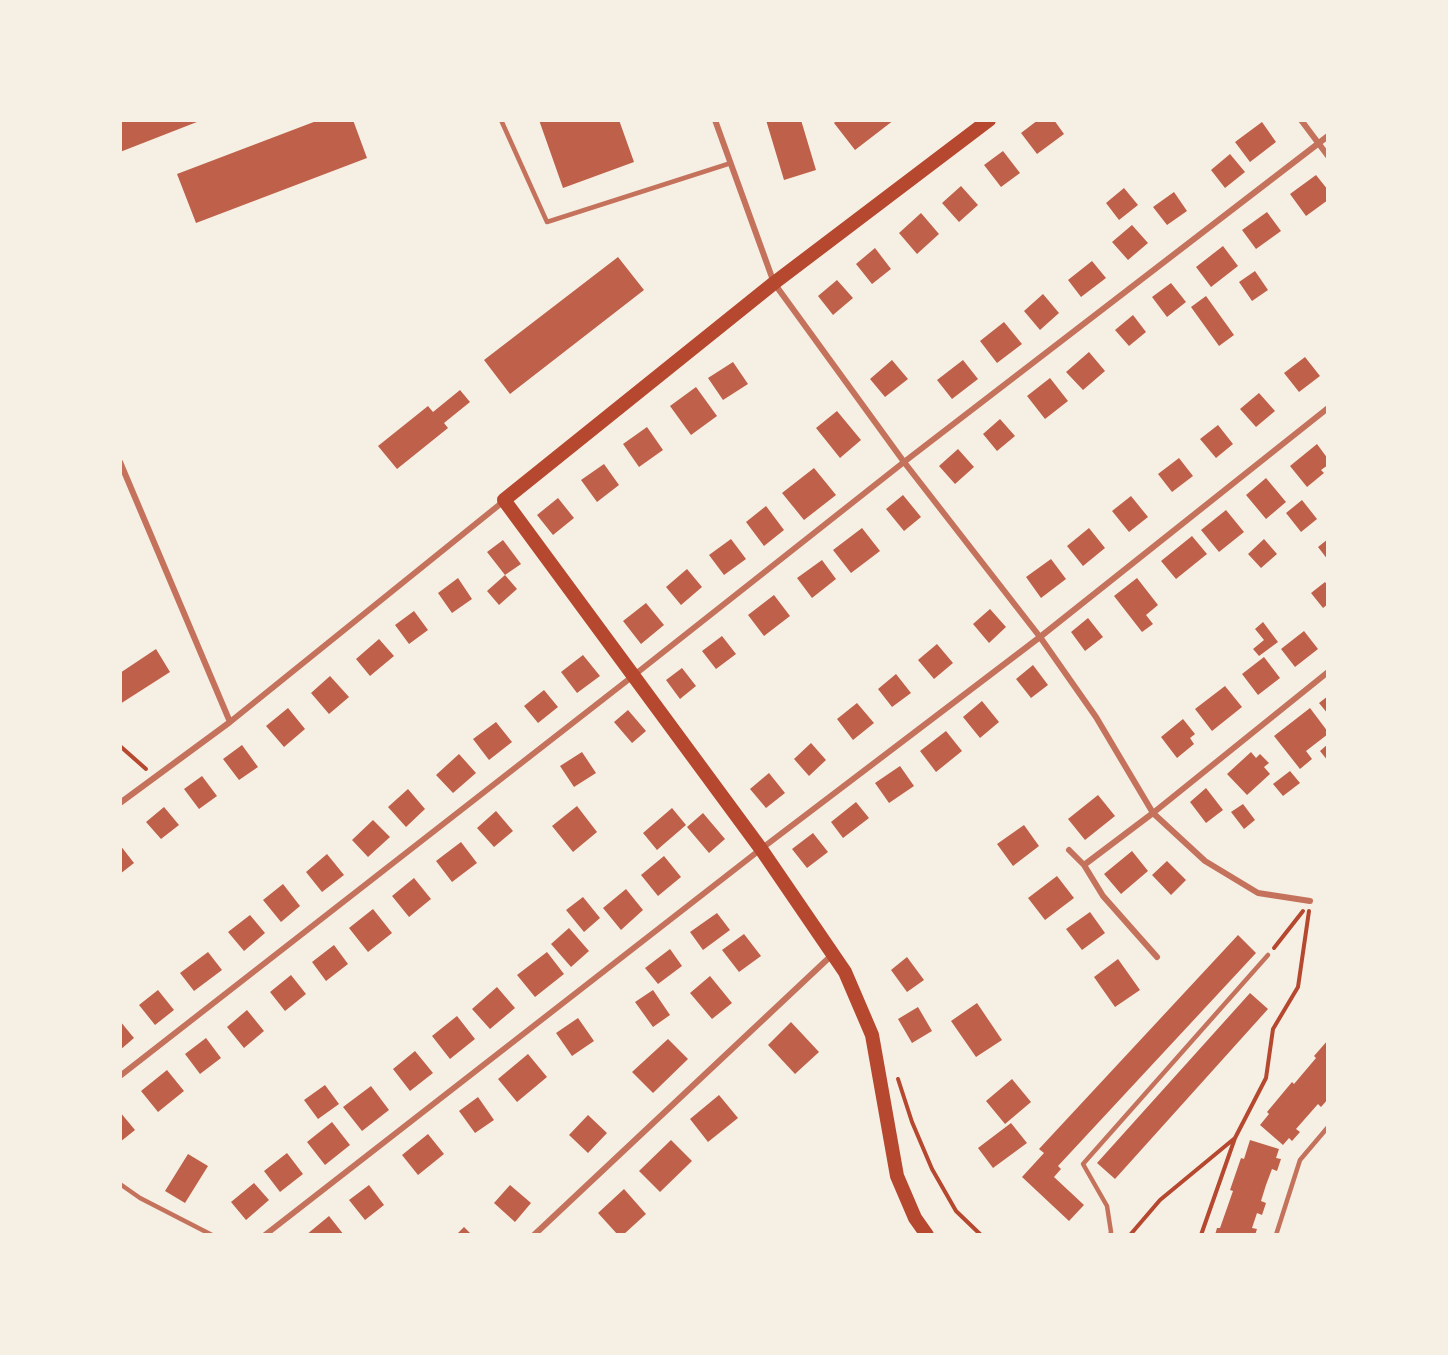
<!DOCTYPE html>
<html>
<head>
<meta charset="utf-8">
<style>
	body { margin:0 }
	#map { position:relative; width:1448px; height:1355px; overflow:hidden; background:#f6efe4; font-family:Barlow,sans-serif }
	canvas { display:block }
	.frame { position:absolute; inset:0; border:122px solid #f6efe4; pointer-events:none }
</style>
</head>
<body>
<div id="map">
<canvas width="1448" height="1355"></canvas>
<div class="frame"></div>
</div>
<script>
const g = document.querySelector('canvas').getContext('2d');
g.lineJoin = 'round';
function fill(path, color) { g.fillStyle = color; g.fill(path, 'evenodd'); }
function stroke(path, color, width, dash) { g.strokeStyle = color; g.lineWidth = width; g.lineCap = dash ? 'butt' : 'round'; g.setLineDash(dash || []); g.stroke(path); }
fill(new Path2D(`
	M120 120H202L120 152Z
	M319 120H353L367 158 196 223 177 174Z
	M539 120H619L634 162 563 188Z
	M766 120H801L816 170 784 180Z
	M837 120H894L855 150 834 123Z
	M1038 120H1054L1064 134 1037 154 1021 133Z
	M1262 122 1276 142 1250 162 1235 142Z
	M1003 151 1020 173 1001 187 984 165Z
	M1230 154 1245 172 1225 188 1211 170Z
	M1316 175 1328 190V200L1306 216 1290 194Z
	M961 186 978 205 959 222 942 203Z
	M1124 188 1138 205 1119 220 1106 203Z
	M1174 192 1187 211 1167 225 1153 207Z
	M1267 212 1281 231 1256 249 1242 230Z
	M921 213 939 234 917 254 899 233Z
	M1132 225 1148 243 1128 260 1112 242Z
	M1223 246 1238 266 1211 287 1196 267Z
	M875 248 891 269 872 284 856 264Z
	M618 257 644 290 510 394 484 360Z
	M1092 261 1106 278 1081 297 1068 280Z
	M1255 271 1268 290 1252 301 1239 282Z
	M837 280 853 298 833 315 818 296Z
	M1171 283 1186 302 1167 317 1152 297Z
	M1043 294 1059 313 1040 330 1024 311Z
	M1206 296 1234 335 1219 346 1191 307Z
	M1133 315 1146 332 1129 346 1115 330Z
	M1004 322 1022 344 997 363 980 341Z
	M1089 352 1105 371 1083 390 1066 372Z
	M1305 357 1320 376 1299 392 1284 373Z
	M892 360 908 379 885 397 870 379Z
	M963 360 978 379 952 399 937 380Z
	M733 362 748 384 723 400 708 378Z
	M1050 378 1068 401 1045 419 1027 396Z
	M696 387 717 416 691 435 670 406Z
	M460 390 470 402 444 423 448 428 397 469 378 446 428 406 433 412Z
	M1259 393 1275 411 1256 427 1240 409Z
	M837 411 861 440 840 458 816 428Z
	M1000 419 1015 436 997 451 983 434Z
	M1218 425 1233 444 1216 458 1200 439Z
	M647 427 663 450 639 467 623 444Z
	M1317 444 1328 459V465L1321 470 1324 473 1307 487 1290 466Z
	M958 449 974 467 955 484 939 466Z
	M1179 458 1193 476 1172 492 1158 474Z
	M604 464 619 485 597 502 581 480Z
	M814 468 836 495 804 520 782 493Z
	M1266 478 1286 502 1266 519 1246 495Z
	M903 495 921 517 904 531 886 509Z
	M1131 496 1148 517 1129 532 1112 511Z
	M558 498 574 518 553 535 537 515Z
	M1302 500 1317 519 1301 532 1286 513Z
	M766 506 784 530 764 546 746 522Z
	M1226 510 1244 532 1219 552 1201 530Z
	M862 528 880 551 851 573 833 550Z
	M1089 528 1105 548 1083 566 1067 546Z
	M1192 536 1207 554 1176 579 1161 561Z
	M731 539 746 559 724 575 709 555Z
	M1264 539 1277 554 1261 568 1248 554Z
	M1328 539V560L1318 547Z
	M503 540 521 564 505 575 487 552Z
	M1051 559 1066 579 1041 598 1026 577Z
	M822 560 836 579 812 598 797 578Z
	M687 569 702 587 681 605 666 587Z
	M505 575 517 589 499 605 487 591Z
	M458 578 472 599 452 613 438 593Z
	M1137 578 1158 605 1146 615 1153 624 1142 632 1114 596Z
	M1325 582 1328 586V604L1323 608 1311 593Z
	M774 595 790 616 764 636 748 615Z
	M646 603 664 625 641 644 623 621Z
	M990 609 1006 627 989 643 973 624Z
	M414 611 428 630 409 644 395 625Z
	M1088 618 1103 637 1085 651 1071 632Z
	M1263 622 1278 642 1259 656 1253 649 1264 640 1255 629Z
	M1304 631 1318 649 1295 667 1281 649Z
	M722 636 736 654 716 669 702 651Z
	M379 639 394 656 370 676 356 659Z
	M937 644 953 663 934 679 918 660Z
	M156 649 170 672 120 704V673Z
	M583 655 600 676 577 693 561 672Z
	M1264 657 1280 678 1258 695 1242 674Z
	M1033 665 1048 685 1031 698 1016 679Z
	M682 668 696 686 680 699 666 680Z
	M896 674 911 693 892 707 878 689Z
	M330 676 349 697 329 714 311 693Z
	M1225 686 1242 707 1212 731 1195 709Z
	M544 690 558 707 538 723 524 706Z
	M1328 696V714L1319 703Z
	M982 701 999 722 980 738 963 717Z
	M857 703 874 723 853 740 837 719Z
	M288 708 305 729 284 747 266 726Z
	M1310 708 1328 732V734L1306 751 1312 759 1300 769 1274 736Z
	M628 710 646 731 632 743 614 722Z
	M1183 719 1195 734 1190 738 1194 744 1177 758 1161 737Z
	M496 722 512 742 489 760 473 739Z
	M946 731 962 751 936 772 920 751Z
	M811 743 826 760 809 776 794 759Z
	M1328 744V761L1320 751Z
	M242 745 258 767 239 780 223 759Z
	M582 752 596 773 574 787 560 766Z
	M1251 752 1256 758 1260 754 1269 763 1264 767 1270 774 1247 795 1227 774Z
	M459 754 476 773 453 793 436 775Z
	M900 766 914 786 889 803 875 783Z
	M1290 771 1300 783 1283 796 1273 784Z
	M769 773 785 793 766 808 750 789Z
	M202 776 217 796 199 809 184 789Z
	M1206 788 1223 810 1206 823 1190 802Z
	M408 789 425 809 406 827 388 807Z
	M1098 795 1115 816 1085 840 1068 819Z
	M856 802 869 818 843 838 831 822Z
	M1243 804 1255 820 1244 829 1231 812Z
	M577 806 597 832 573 852 552 826Z
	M164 807 179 825 161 839 146 822Z
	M672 808 686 825 657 850 643 833Z
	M496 811 513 831 494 847 477 828Z
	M703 813 725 839 709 853 687 827Z
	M373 820 390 837 368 857 352 840Z
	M1024 825 1039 846 1013 866 997 844Z
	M813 833 828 852 807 868 792 849Z
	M461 842 477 863 452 882 436 861Z
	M120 845 134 863 120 874Z
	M1132 851 1148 871 1121 894 1104 874Z
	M327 854 344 875 322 892 306 872Z
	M664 856 681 877 658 896 641 875Z
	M1167 861 1186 880 1171 895 1152 875Z
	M1057 876 1074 898 1045 920 1028 898Z
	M414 878 431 899 409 917 392 896Z
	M283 884 300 906 281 922 263 900Z
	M626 889 643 910 621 930 603 908Z
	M583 897 600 918 584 932 566 910Z
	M373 909 392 933 368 952 349 928Z
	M1090 912 1105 933 1082 950 1066 929Z
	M717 913 730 930 703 950 690 932Z
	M250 915 265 933 244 951 228 932Z
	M569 928 589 951 571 967 551 944Z
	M744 934 761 956 739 972 722 950Z
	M1238 935 1256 953 1058 1166 1061 1169 1054 1177 1084 1205 1069 1221 1022 1177 1044 1153 1039 1149Z
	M334 945 348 964 326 981 312 962Z
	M670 949 682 966 658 984 645 968Z
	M208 952 222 970 194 991 180 973Z
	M547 952 564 974 535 997 517 975Z
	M907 957 924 980 907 992 891 970Z
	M1118 959 1140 990 1115 1007 1094 977Z
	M291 975 306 994 285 1011 270 992Z
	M710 976 732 1003 712 1019 690 993Z
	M497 987 515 1008 490 1029 472 1009Z
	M158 990 174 1010 155 1025 139 1005Z
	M653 990 670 1015 653 1027 635 1002Z
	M1250 993 1268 1009 1115 1179 1097 1163Z
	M977 1003 1002 1040 976 1057 951 1021Z
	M918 1007 932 1031 912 1043 898 1019Z
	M247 1010 264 1031 244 1048 227 1027Z
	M457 1016 475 1039 450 1059 432 1036Z
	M578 1018 594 1041 572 1056 556 1033Z
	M120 1021 134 1038 120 1050Z
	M791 1022 819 1052 795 1074 768 1045Z
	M206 1038 221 1058 200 1074 185 1054Z
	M668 1039 688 1059 653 1093 632 1072Z
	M1328 1040V1091L1326 1093 1328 1095V1099L1321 1107 1318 1104 1296 1129 1300 1132 1292 1141 1289 1138 1283 1145 1260 1125 1269 1114 1267 1112 1292 1082 1294 1084 1316 1058 1314 1056Z
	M415 1051 433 1073 410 1091 393 1069Z
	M528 1054 547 1077 517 1102 498 1079Z
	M167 1070 184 1091 158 1112 141 1091Z
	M1012 1079 1031 1102 1005 1124 986 1101Z
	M325 1085 339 1104 318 1119 304 1100Z
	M371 1086 389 1110 362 1131 343 1107Z
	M719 1095 738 1118 708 1142 690 1119Z
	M478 1097 494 1120 475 1133 459 1111Z
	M120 1112 135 1130 120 1142Z
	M588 1115 607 1133 588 1153 569 1135Z
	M332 1122 350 1145 325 1165 307 1142Z
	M1011 1123 1027 1143 993 1168 978 1148Z
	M428 1134 444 1154 418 1175 402 1155Z
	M671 1140 692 1161 660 1192 639 1171Z
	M1250 1140 1279 1149 1276 1158 1281 1159 1277 1171 1272 1169 1266 1185 1261 1201 1266 1203 1262 1215 1257 1213 1252 1228 1257 1229 1255 1235H1215L1217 1228H1220L1233 1191 1230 1190 1241 1158 1244 1159Z
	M287 1153 303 1174 280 1192 264 1171Z
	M188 1154 208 1166 185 1203 165 1191Z
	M254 1183 269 1200 246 1220 231 1202Z
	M369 1185 384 1205 365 1220 349 1200Z
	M510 1185 531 1203 515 1222 494 1203Z
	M624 1189 646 1214 623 1235H618L598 1213Z
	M329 1216 344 1235H306Z
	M464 1227 472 1235H456Z`), '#bf614a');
stroke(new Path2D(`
	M120 746 146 769
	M1274 948 1303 911
	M898 1079 912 1122 932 1169 956 1211 981 1235
	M1130 1235 1160 1200 1235 1138
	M1201 1235 1235 1138 1266 1078 1273 1029 1298 987 1309 911`), '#b5482f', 4);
stroke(new Path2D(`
	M501 120 547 222 731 163
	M120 1184 140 1198 212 1235
	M1110 1235 1111 1232 1107 1206 1083 1164 1268 955
	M1276 1235 1300 1160 1328 1127`), '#c5725c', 4.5);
stroke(new Path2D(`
	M715 120 774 283 904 462 1040 637 1096 717 1153 813 1205 861 1258 893 1310 901
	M1301 120 1328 156
	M120 462 230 722
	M120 803 230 722 504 501
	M1069 850 1084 865 1103 896 1157 957
	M1084 865 1153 813 1328 672
	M120 1076 633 676 904 462 1328 136
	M265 1235 761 849 1040 637 1328 408
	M534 1235 833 954`), '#c5725c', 6);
stroke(new Path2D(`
	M927 1235 915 1218 897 1176 872 1035 845 972 761 849 504 500 774 283 989 120`), '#b5482f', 14);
</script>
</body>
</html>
